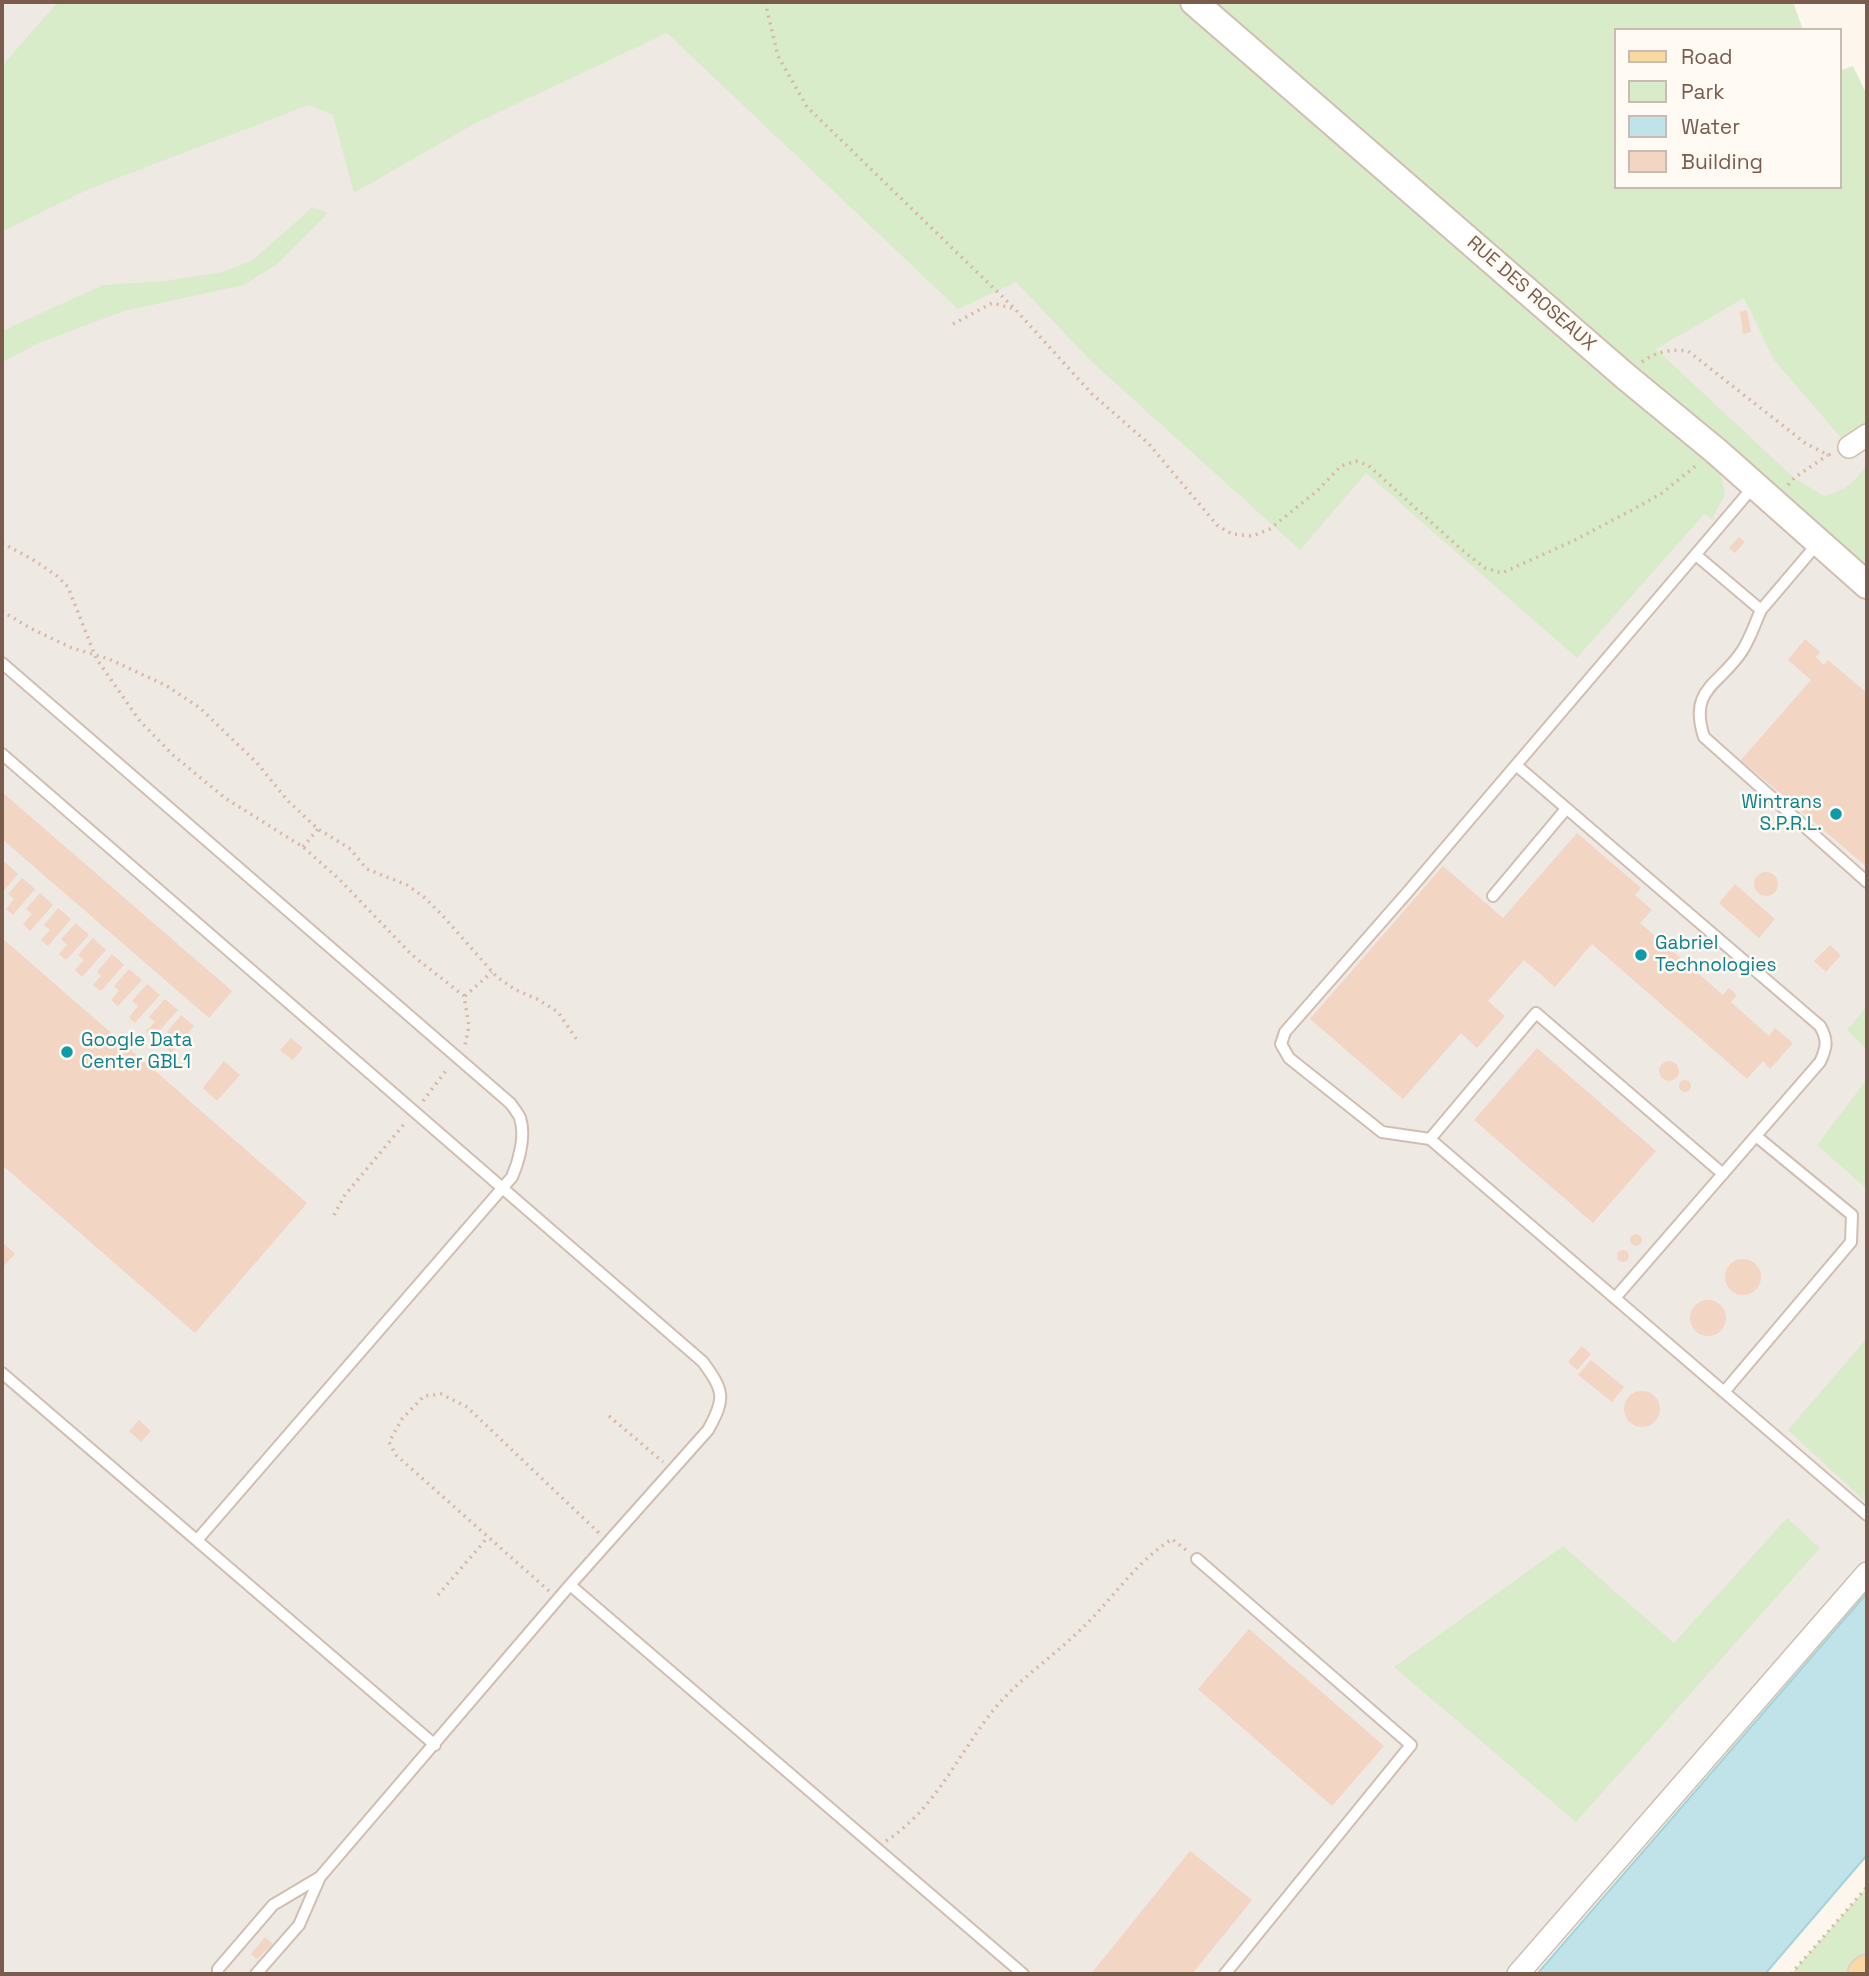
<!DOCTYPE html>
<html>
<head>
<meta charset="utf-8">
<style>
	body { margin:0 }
	#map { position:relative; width:1869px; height:1976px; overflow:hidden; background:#fdf6ec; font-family:"Space Grotesk",sans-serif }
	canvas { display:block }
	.frame { position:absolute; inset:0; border:4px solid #7a5c4d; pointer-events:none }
	.legend { position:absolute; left:1614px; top:28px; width:228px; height:161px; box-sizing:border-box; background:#fffaf3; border:2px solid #cabbb1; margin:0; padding:9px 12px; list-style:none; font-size:21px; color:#7a5c4d }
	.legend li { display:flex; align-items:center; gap:14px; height:35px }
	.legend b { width:35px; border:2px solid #cabbb1 }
</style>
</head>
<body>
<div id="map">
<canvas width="1869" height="1976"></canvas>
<div class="frame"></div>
<ul class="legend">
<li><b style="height:9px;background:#fbd9a5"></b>Road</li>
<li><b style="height:19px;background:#d8ecc9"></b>Park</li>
<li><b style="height:19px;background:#bfe3e8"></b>Water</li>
<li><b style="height:19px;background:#f3d5c3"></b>Building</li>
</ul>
</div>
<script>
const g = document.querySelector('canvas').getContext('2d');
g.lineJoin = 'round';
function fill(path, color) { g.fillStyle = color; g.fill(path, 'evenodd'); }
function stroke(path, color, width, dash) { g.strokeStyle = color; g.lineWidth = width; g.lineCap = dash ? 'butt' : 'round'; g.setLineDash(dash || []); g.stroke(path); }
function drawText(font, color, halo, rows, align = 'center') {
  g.font = font + ' "Space Grotesk",sans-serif'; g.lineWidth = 5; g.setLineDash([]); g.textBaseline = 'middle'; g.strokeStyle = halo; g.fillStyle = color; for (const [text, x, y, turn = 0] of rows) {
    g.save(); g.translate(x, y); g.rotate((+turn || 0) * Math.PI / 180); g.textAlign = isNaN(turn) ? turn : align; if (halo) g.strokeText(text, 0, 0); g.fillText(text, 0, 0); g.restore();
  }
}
fill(new Path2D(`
	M2 2H1793L1803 30H1615V187H1727L1867 443V1589L1534 1974H2Z`), '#efe9e4');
fill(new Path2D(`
	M58 2H1793L1803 30H1615V187H1839V71L1853 66 1867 95V424L1842 439 1774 360 1744 298 1656 349 1794 478 1824 496C1843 492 1857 481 1867 464V564L1825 532 1720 470 1725 494 1712 519 1704 514 1577 658 1366 473 1300 550 1091 361 1016 282 958 309 667 33 474 124 354 193 333 115 309 105 89 189 2 232V66Z
	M313 207 328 213 276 265 244 285 124 311 39 343 2 362V331L103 285 164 281 223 272 253 260Z
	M1867 1006V1050L1847 1030Z
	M1867 1079V1189L1817 1145Z
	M1867 1338V1503L1788 1430Z
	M1787 1518 1820 1548 1576 1822 1394 1667 1563 1546 1674 1643Z
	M1867 1887V1974H1791Z`), '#d8ecc9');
const water = new Path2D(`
	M1867 1593V1855L1765 1974H1537Z`);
fill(water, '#bfe3e8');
stroke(water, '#a5d3da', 2);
fill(new Path2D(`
	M1747 310 1751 332 1743 334 1740 312Z
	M1739 537 1745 542 1735 553 1729 548Z
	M1805 639 1820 652 1816 657 1824 665 1828 660 1867 693V867L1741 760 1811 680 1788 660Z
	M2 792 232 991 209 1018 2 839Z
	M1577 833 1641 888 1635 895 1652 910 1640 923 1723 995 1729 988 1737 995 1731 1002 1769 1036 1775 1028 1793 1043 1770 1069 1763 1061 1747 1079 1592 944 1555 987 1524 960 1488 1001 1505 1016 1477 1048 1461 1033 1403 1099 1310 1019 1443 866 1503 918Z
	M5 862 18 874 2 893V866Z
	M1754 884a12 12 0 1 1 24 0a12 12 0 1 1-24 0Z
	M22 878 35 889 13 915 6 909 14 899 8 894Z
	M1735 884 1775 919 1759 938 1719 903Z
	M40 893 53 905 30 931 23 924 32 914 26 909Z
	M58 908 71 919 48 946 41 940 50 930 44 925Z
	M76 923 89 935 66 960 59 954 67 945 61 939Z
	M2 938 307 1203 195 1333 2 1165Z
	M93 938 106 950 82 977 75 970 84 960 78 955Z
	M1830 945 1841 955 1826 972 1814 961Z
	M112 954 124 965 101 991 93 985 101 976 97 972Z
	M129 969 142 980 118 1006 111 1000 119 991 114 986Z
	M147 984 160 995 135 1023 129 1017 138 1006 132 1001Z
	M165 999 178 1010 153 1038 146 1031 155 1022 149 1017Z
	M181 1015 194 1026 171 1053 163 1046 172 1036 167 1032Z
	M291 1038 303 1048 293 1060 280 1050Z
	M1537 1048 1656 1151 1593 1223 1474 1120Z
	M224 1061 240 1075 217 1101 203 1088Z
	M1659 1071a10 10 0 1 1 20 0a10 10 0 1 1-20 0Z
	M1679 1086a6 6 0 1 1 12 0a6 6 0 1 1-12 0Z
	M1630 1240a6 6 0 1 1 12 0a6 6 0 1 1-12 0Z
	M2 1242 15 1254 2 1268Z
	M1617 1256a6 6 0 1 1 12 0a6 6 0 1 1-12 0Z
	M1725 1277a18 18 0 1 1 36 0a18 18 0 1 1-36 0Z
	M1690 1318a18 18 0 1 1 36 0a18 18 0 1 1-36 0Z
	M1582 1346 1591 1354 1577 1370 1568 1362Z
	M1591 1360 1624 1387 1612 1402 1578 1375Z
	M1624 1409a18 18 0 1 1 36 0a18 18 0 1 1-36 0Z
	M139 1420 151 1431 141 1442 129 1431Z
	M1249 1629 1384 1746 1332 1806 1198 1689Z
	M1190 1851 1252 1900 1192 1974H1091Z
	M265 1937 273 1944 257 1959 251 1954Z`), '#f3d5c3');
const service = new Path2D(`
	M1696 555 1761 610 1818 543
	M1761 610C1755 623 1750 639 1742 651 1720 685 1688 688 1704 737L1867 882
	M2 663 510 1103C513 1107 518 1113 520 1118 526 1135 519 1161 512 1177L198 1539
	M2 754 703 1362C724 1391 726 1398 708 1430L570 1585 320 1877 273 1905 218 1969V1974
	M1516 765 1820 1026C1828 1040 1827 1047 1820 1062L1615 1298
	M1493 896 1566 809
	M1430 1139 1382 1132 1289 1058 1281 1044 1285 1032 1406 894 1754 486
	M1723 1174 1536 1013 1430 1139 1867 1515
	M2 1373 435 1745
	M1724 1392 1851 1242 1852 1215 1756 1136
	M1197 1559 1411 1745 1225 1974
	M570 1585 1023 1974
	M256 1974 299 1925 320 1877`);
const minor = new Path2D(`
	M1849 447 1867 435
	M1518 1974 1867 1573`);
const tertiary = new Path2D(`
	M1194 2 1625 376 1716 451 1867 585`);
const primary = new Path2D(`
	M1865 1974 1867 1972`);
stroke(service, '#d1beb0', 14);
stroke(minor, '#d1beb0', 24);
stroke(tertiary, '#d1beb0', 30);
stroke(primary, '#dad1cd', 37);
stroke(new Path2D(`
	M765 2 778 56 807 107 1014 308 1092 394 1148 443 1217 525 1232 534 1252 536 1270 529 1318 490 1341 466 1356 461 1368 465 1462 550 1485 568 1502 573 1575 540 1632 510 1662 493 1697 465
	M953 324 992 303 1012 308
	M1642 362C1656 351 1672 349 1688 351L1805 443 1828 455 1831 454
	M1788 485 1794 478 1828 455
	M2 543 32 559 57 576 68 587 96 658 139 720 173 755 225 798 303 847 339 879 412 955 464 996 469 1026 465 1045
	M2 611 30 628 72 648 109 659 167 686 200 708 257 763 288 801 318 829 349 848 367 869 407 885 424 897 442 915 496 976 514 989 537 999 558 1012 577 1040
	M303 847 318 829
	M465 996 492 972
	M423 1101 448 1068
	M334 1215 345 1195 405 1123
	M609 1416 663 1462
	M549 1591 396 1455 389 1442 402 1419 424 1396 441 1394 467 1407 599 1533
	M438 1595 488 1537
	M886 1841C934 1810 957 1757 991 1713 1015 1682 1049 1660 1077 1633 1110 1603 1134 1563 1172 1539L1186 1550
	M1791 1974 1867 1887`), '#d9b8a5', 3.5, [2, 5]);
stroke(service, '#fff', 10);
stroke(minor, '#fff', 21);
stroke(tertiary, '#fff', 26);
stroke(primary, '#fbd9a5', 33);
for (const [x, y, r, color] of [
	[1836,814,7,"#0f9aa8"],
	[1641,955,7,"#0f9aa8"],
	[67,1052,7,"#0f9aa8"]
]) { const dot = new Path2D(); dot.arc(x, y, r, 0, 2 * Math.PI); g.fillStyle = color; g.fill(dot); stroke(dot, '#fffaf3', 2.5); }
drawText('19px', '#7a5c4d', '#fffaf3', [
	["RUE DES ROSEAUX",1531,294,41]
]);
drawText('19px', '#0d838f', '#fffaf3', [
	["Wintrans",1822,803,"right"],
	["S.P.R.L.",1822,825,"right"],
	["Gabriel",1655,944],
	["Technologies",1655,966],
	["Google Data",81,1041],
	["Center GBL1",81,1063]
], 'left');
</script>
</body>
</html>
